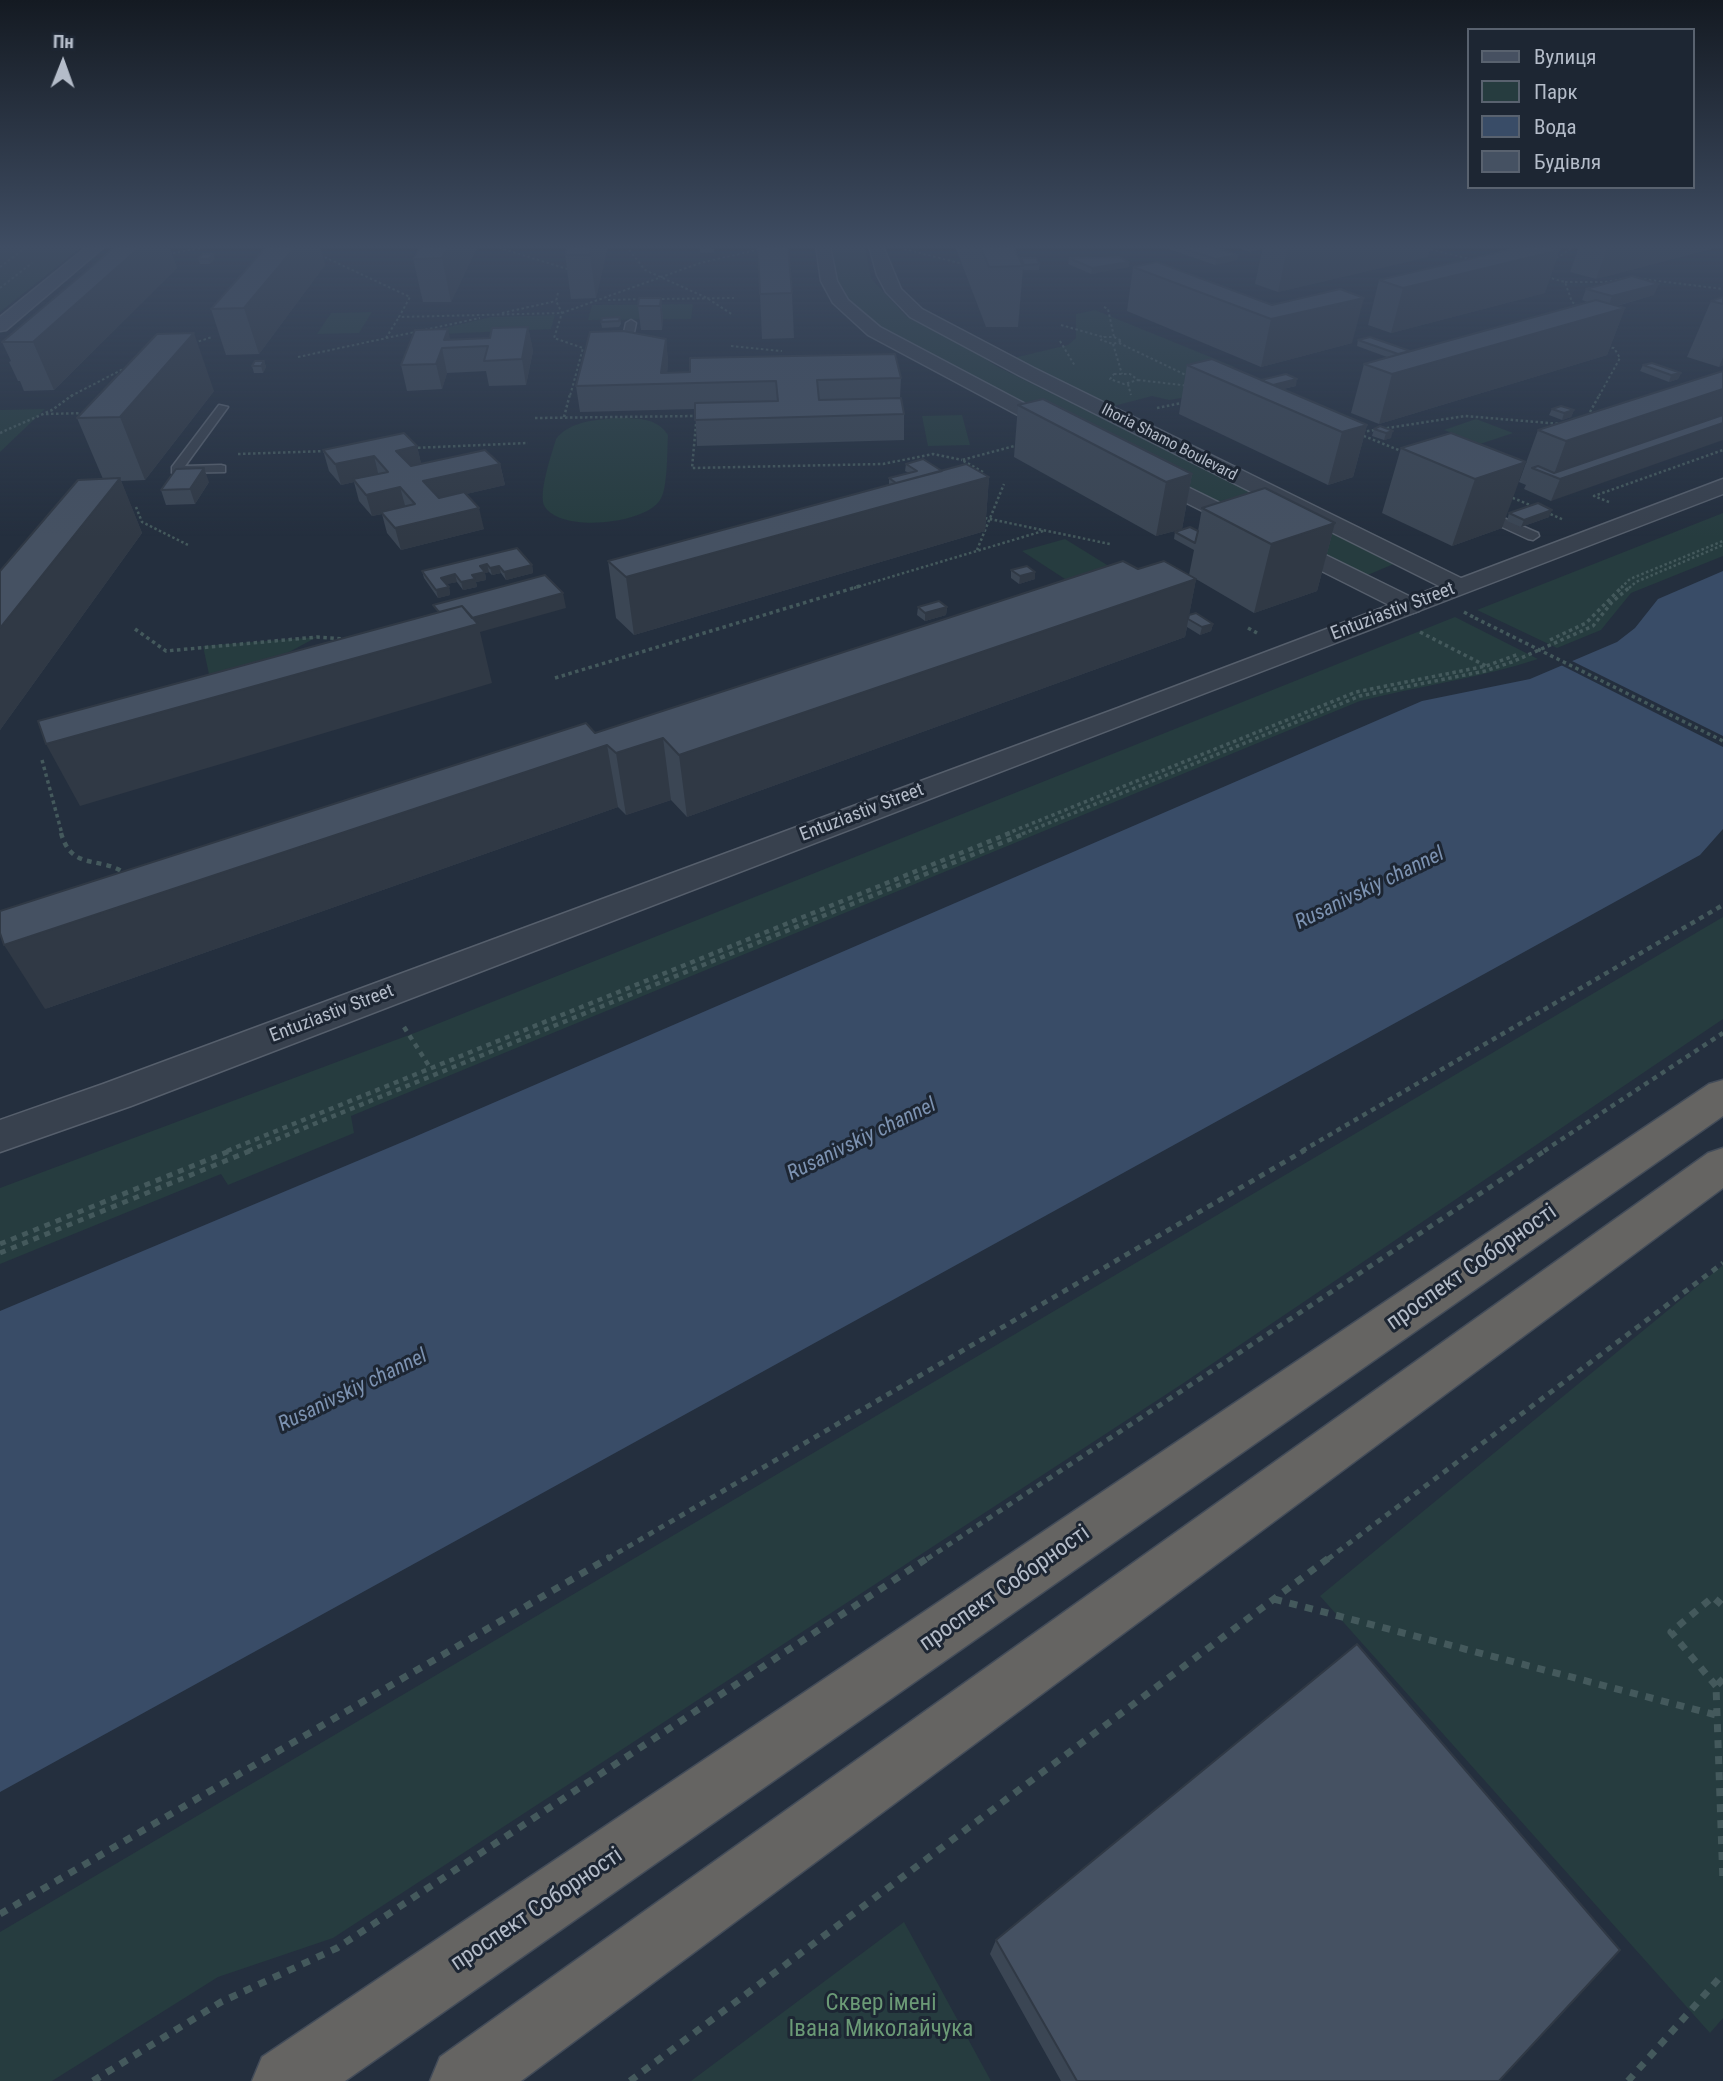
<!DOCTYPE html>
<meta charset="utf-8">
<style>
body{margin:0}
#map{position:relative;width:1723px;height:2081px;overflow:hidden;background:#242f3e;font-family:"Roboto Condensed",sans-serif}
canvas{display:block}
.legend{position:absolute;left:1467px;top:28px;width:228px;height:161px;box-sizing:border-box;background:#1d2633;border:2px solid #59626f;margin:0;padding:9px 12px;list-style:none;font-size:21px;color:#b4bcc9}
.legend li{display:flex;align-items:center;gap:14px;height:35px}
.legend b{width:35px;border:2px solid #59626f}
.north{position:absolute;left:28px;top:28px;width:70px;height:70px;-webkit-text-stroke:5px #1d2633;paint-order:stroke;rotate:1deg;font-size:19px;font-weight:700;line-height:28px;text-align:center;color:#b4bcc9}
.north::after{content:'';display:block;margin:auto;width:24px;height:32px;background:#b4bcc9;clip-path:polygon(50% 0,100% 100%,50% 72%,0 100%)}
</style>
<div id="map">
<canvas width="1723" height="2081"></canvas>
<ul class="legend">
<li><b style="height:9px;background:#465061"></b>Вулиця</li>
<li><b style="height:19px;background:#263c3f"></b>Парк</li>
<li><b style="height:19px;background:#394c67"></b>Вода</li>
<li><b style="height:19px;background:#455162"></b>Будівля</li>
</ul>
<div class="north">Пн</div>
</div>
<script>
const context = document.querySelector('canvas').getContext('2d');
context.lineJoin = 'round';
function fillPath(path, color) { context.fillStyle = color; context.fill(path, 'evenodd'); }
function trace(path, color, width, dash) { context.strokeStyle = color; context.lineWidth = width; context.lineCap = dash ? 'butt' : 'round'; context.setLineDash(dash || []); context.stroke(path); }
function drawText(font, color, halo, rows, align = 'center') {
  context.font = font + ' "Roboto Condensed",sans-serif'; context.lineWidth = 6; context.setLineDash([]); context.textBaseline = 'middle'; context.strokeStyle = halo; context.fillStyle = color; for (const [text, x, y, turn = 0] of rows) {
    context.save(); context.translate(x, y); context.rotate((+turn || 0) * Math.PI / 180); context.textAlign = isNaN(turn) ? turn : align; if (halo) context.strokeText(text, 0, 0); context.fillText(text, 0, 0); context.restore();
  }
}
fillPath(new Path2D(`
 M0,246H83L0,312Z
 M832,246H865L871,278L907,317L965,346L998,367L1396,563L1363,577L919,352C890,335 848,314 837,279C834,268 834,256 832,246Z
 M693,304L691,319L588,320L592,305Z
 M1095,310L1235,367L1207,373L1211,393L1169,400L1152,396L1110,407L1009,359L1068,345L1076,338V314Z
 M372,312L359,333L317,334L331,313Z
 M555,315L551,329L440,334L444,328L491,317Z
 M45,409L0,452V410Z
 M962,415L970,445L928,446L922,416Z
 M616,418C635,418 657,417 668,435C667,450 668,489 660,500C645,524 562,533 545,507C537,496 552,453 556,439C570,421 595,420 616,418Z
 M1476,419L1513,433L1480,444L1444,430Z
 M1723,513V556L1631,593L1601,630L1557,648L1477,610Z
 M1065,539L1112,568L1068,581L1022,551Z
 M1455,617L1538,659C1480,678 1419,686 1360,701L351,1116L354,1133L228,1185L221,1174L0,1264V1188L417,1032Z
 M317,637L213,693L203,646Z
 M1723,917V1019L1182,1384L333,1938L218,1977L52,2081H0V1932Z
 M1723,1265V2018L1710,2033L1320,1596Z
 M904,1922L991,2081H691Z`), '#263c3f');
fillPath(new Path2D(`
 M1723,571V829L1700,855L0,1792V1311L412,1138L1422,701L1530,679L1617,642L1635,628L1658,599Z`), '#394c67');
fillPath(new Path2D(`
 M1568,659L1723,736V747L1557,663Z`), '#242f3e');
const service = new Path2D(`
 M631,320L636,323L632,342L627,345L622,342L626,323Z
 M219,405L228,407L185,466L221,465L225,466V472L172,473V467Z
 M1478,507L1538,533L1539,536L1533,540L1528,539L1474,514V508Z`);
const minor = new Path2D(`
 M816,246H830L837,281L848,300L880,327L1071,428L1074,432L1071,436H1057L868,335L833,303L821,281Z
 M869,246H883L901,289L922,309L1034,368L1467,581L1471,586L1467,591L1458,594L1449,591L1020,376L910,317L886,292L877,275Z
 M1143,465L1419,601L1423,606L1419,611L1410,614L1401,611L1135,477L1132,472L1135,467Z`);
const tertiary = new Path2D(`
 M1723,479V494L131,1106L0,1152V1120L103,1084L1118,708Z`);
const secondary = new Path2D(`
 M88,246H105L6,330L0,331V317Z`);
const trunk = new Path2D(`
 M1723,1080V1116L345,2081H252L262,2057L1709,1084Z
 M1723,1148V1188L521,2081H430L440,2057L1708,1153Z`);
trace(service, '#565f6c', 3);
trace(minor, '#565f6c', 3);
trace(tertiary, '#565f6c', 3);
trace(secondary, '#565f6c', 3);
trace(trunk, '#434c59', 3);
trace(new Path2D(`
 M494,246L567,269
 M626,246L645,270L707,298L733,315
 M1416,246L1474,260
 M1214,247L1219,246
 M904,249L967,265
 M168,254L208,247
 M320,255L410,297L399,317L562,313L700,263L774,246
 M1552,261L1575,246
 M0,267L28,246
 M1547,277L1565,282L1572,302L1581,308
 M1634,278L1723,289
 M1565,282H1605L1621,279
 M0,288L32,263
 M558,293L556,301L562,313L554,338L583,348L570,396
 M657,299L734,298
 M608,300L644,299
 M1104,307L1108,309L1114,337
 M502,313L556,301
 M1061,325L1103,337
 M1104,337H1114L1122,341L1113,344L1101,340Z
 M386,338L399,317
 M1060,341L1075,366
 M194,343L212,337
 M1119,343L1190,377
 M1113,344L1122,374
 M731,346L782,351
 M298,357L480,318
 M1114,374H1130L1138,380L1124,384L1110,379Z
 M1138,380L1190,386
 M1128,384L1131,395
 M71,396L129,366
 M1599,396L1620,358L1614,348L1607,347`), '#44595c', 2, [2.5, 2.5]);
trace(new Path2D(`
 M1157,408L1187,402
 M46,414L86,413
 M1594,415L1590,412L1600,394
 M564,417L570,394
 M535,418L697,416
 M696,424L692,468L883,464L933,454L962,460
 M1362,432L1465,416L1561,424
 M0,433L52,410L74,394
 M1359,434L1406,453
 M413,448L528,443
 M238,454L327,451
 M983,472L962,460L1018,445
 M1508,496L1535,507
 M1609,502L1594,496L1723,450
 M136,507L142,522L188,545
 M1546,512L1564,520
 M980,517L1110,544
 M977,550L1004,484
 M854,588L1043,531
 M1621,588L1630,579L1723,541
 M1629,588L1636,582L1723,545`), '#44595c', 2.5, [2.5, 2.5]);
trace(new Path2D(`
 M1464,612L1475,618
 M1248,628L1257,633
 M135,629L166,651L317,637L344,639
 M1420,632L1486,666
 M1550,640L1586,623L1623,586
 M555,678L860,586
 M42,760L62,834
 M1006,834L1356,692L1486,666L1519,654
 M1022,834L1360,696L1485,671L1512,662L1593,626L1612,602L1631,586`), '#44595c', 3.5, [3.5, 3.5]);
trace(new Path2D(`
 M61,833C72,872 100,855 126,874
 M404,1027L431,1069
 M227,1151L1010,833
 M248,1151L1026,833
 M1302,1151L1723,905
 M1544,1151L1723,1033`), '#44595c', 4.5, [5, 5]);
trace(new Path2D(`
 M0,1244L232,1150
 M0,1253L252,1150
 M607,1559L1305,1150
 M927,1559L1546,1150
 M1328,1559L1723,1263`), '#44595c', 5, [6, 6]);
trace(new Path2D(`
 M1274,1599L1716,1715
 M1723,1679L1716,1686L1723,1883
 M1716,1686L1671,1632L1713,1597L1723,1606
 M0,1914L610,1557
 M93,2081L221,2002L337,1948L929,1557
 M630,2081L1330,1557
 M1628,2081L1723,1974`), '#44595c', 7, [8, 8]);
fillPath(service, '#38414e');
fillPath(minor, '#38414e');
fillPath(tertiary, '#38414e');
fillPath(secondary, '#465061');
fillPath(trunk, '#656462');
trace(new Path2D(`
 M1475,618L1723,741`), '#44595c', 3.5, [3.5, 3.5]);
fillPath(new Path2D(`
 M116,246H189L187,247L170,248L177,268L54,390L24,391L20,381H18L9,362L11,361L2,342Z
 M267,246H320L325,265L259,354L226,355L211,309Z
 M421,246H478L451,302H423L413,259Z
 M568,246H608L596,298L571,299L565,255Z
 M700,246H714V253H700Z
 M955,246H1013L1021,261V258L1040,264L1039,270H1024L1023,269L1018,327H986Z
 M1159,246H1210L1238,255L1237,260L1215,265Z
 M1233,246H1262L1261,249L1250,252Z
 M1263,246H1431L1428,257L1278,292L1255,284Z
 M1579,246H1723L1596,279L1570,272Z
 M1069,258L1129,267L1091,274L1068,264Z
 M198,259H215L210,264H200Z
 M1133,267L1352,343L1261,367L1127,311Z
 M1379,280L1545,293L1391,333L1368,325Z
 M1586,289L1654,295L1617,306L1625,308L1607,355L1379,424L1351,413L1364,364L1387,357L1357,346L1358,340L1410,351L1587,302L1582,300Z
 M792,293L794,338L762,339L760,294Z
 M1723,297V365L1719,367L1687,357L1711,301Z
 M661,298L663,321L662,330H641L638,306Z
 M620,317L621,324L619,327L602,328L601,322Z
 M528,327L533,351L526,385L489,386L486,371L447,373L442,389L407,391L401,365L450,340L490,338Z
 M666,339L668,363L667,373L901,378L900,398L904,414V440L697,446L695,409L580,412L576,386Z
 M264,361L266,367L263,373H254L252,366Z
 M1187,365L1296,386L1283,389L1367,425L1353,477L1328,485L1179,414Z
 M1643,365L1681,373L1678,379L1669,382L1640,371Z
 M1723,371L1551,501L1524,489L1526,485L1519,482L1538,430Z
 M214,391L145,480L121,481L142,533L0,730V571L103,479L77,418Z
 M1018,405L1192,474L1182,529L1156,536L1014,457Z
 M1552,409L1574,410L1571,417L1562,420L1549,415Z
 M1380,426L1391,438L1384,440L1372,436L1374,429Z
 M1451,433L1502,528L1452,546L1382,513L1401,448Z
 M417,446L421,464H500L505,485L466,494L484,529L401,550L387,533L382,514L372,516L359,501L354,482L341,485L329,471L323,450Z
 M906,464L942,471L989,477L985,531L634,635L616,618L608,561L889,485V478L909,473L905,471Z
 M209,482L195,504L166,505L161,490Z
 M1202,508L1335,523L1317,591L1254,613L1196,579L1189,615L1213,624L1211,631L1200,635L1187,627L1185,637L687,817L671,800L626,815L618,807L45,1009L595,733L1138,569L1189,575L1194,550L1174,539L1175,532L1198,531Z
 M1509,513L1549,517L1521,527L1507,521Z
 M517,548L532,565L533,573L506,580L501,573L492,575L489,572L485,573L486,580L476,582L477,587L463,590L457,582L446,584L449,587L450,595L438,598L424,578L422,571Z
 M1011,570L1035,572V579L1019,584L1011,578Z
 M918,607H947L946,615L925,621L917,615Z
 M996,1940L1499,2081H1061L990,1954Z`), '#3b4654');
fillPath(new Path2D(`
 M141,246H169L177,268L54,390L33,342Z
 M296,246H320L325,265L259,354L244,308Z
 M448,246H478L451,302L442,258Z
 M592,246H608L596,298L590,255Z
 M1251,246H1262L1261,249L1250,252Z
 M1301,246H1431L1428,257L1278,292L1287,249Z
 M1608,246H1723L1596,279Z
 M1560,250L1545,293L1391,333L1403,288Z
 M214,254L215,259L210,264L208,259Z
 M1238,255L1237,260L1215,265L1216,259Z
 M1129,262V267L1091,274L1092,268Z
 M1659,284L1654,295L1608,308L1612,296Z
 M661,298L663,321L662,330L660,306Z
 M1364,298L1352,343L1261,367L1271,319Z
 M1625,308L1607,355L1379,424L1392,374Z
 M528,327L533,351L526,385L522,359Z
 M448,329L452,347L444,340Z
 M194,333L214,391L145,480L120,417Z
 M666,339L668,363L666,384L661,373Z
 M442,348L447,373L442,389L436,364Z
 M1723,357V365L1719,367Z
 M264,361L266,367L263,373L261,366Z
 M1681,373L1678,379L1669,382L1671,375Z
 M1297,379L1296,386L1256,395L1253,389Z
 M1723,389V440L1551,501L1560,479L1553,477L1566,441Z
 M1574,410L1571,417L1562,420L1564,413Z
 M1367,425L1353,477L1328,485L1342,432Z
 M1393,431L1391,438L1384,440L1386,433Z
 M417,446L422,467L402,471L396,451Z
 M374,456L379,477L353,479L354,482L341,485L335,464Z
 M1526,462L1502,528L1452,546L1475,479Z
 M500,464L505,485L428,503L423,481Z
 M204,468L209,482L195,504L190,489Z
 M1192,474L1182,529L1156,536L1166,482Z
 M989,477L985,531L634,635L626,577Z
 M120,478L142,533L0,730V628Z
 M400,487L406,509L381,512L382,514L372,516L366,495Z
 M479,508L484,529L401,550L395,528Z
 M1552,510L1549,517L1521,527L1524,520Z
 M1335,523L1317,591L1254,613L1271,544Z
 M487,564L489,572L485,573L486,580L476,582L477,587L463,590L461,582L480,566Z
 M532,565L533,573L506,580L504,572Z
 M499,566L501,573L492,575L490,568Z
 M1035,572V579L1019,584L1020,576Z
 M455,574L457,582L443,585L441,578Z
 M1196,579L1185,637L687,817L679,755Z
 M449,587L450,595L438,598L436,590Z
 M563,593L566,608L480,632L492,683L80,806L46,744L449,624Z
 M947,607L946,615L925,621V613Z
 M1213,624L1211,631L1200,635L1202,627Z
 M663,738L671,800L626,815L616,753Z
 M607,745L618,807L45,1009L4,945Z`), '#303945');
const building = new Path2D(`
 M116,246H141L33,342H2Z
 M267,246H296L244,308L211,309Z
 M421,246H448L442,258L413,259Z
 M568,246H592L590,255H565Z
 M700,246H714V247H700Z
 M758,246H788L792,293L760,294Z
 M980,246H1013L1023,266L989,267Z
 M1174,246H1210L1238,255L1216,259Z
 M1278,246H1301L1287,249Z
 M1525,246H1545L1560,250L1403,288L1379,280Z
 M203,254H214L208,259H198Z
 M1119,257L1129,262L1092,268L1069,258Z
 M1021,258H1036L1040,264L1024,265Z
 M1157,262L1272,305L1340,289L1364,298L1271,319L1133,267Z
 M1632,276L1659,284L1612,296L1586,289Z
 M1723,297V304L1711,301Z
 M639,298H661L660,306H638Z
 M1596,300L1625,308L1392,374L1364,364Z
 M620,317L619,321L601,322L602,318Z
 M528,327L522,359L484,361L488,346L442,348L436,364L401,365L415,330L448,329L444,340L490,338L492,328Z
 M623,331L666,339L661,373L690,372V358L895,354L901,378L817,380L819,400L901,398L904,414L695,420V403L778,401L776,381L576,386L590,332Z
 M194,333L120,417L77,418L157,334Z
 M1370,337L1410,351L1398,354L1358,340Z
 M1212,359L1367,425L1342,432L1187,365Z
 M255,361H264L261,366H252Z
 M1652,363L1681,373L1671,375L1643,365Z
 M1723,371V389L1566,441L1538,430Z
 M1286,374L1297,379L1273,385L1261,380Z
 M1043,399L1192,474L1166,482L1018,405Z
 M1561,406L1574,410L1564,413L1552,409Z
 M1723,415V423L1560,479L1532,468L1538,466L1554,473Z
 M1380,426L1393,431L1386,433L1374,429Z
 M404,433L417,446L396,451L411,466L485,450L500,464L423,481L439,498L464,492L479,508L395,528L381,512L415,504L400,487L366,495L353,479L388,472L374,456L335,464L323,450Z
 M1451,433L1526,462L1475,479L1401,448Z
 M923,459L942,471L896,483L889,478L917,471L906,464Z
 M966,464L989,477L626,577L608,561Z
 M204,468L190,489L161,490L176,469Z
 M120,478L0,628V571L78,480Z
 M1265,488L1335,523L1271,544L1202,508Z
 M1538,503L1552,510L1524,520L1509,513Z
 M1190,527L1198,531L1195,543L1175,532Z
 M517,548L532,565L504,572L499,566L490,568L487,564L480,566L485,572L472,575L475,579L461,582L455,574L441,578L449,587L436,590L422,571Z
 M1123,561L1138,569L1164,561L1196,579L679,755L663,738L616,753L607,745L4,945L0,933V911L586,723L595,733Z
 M1027,566L1035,572L1020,576L1011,570Z
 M545,575L563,593L472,618L462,606L439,612L433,605Z
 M939,601L947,607L925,613L918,607Z
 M462,606L478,624L46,744L38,721Z
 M1196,613L1213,624L1202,627L1188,619L1189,615Z
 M1357,1644L1620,1950L1499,2081H1077L996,1940Z`);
fillPath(building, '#455162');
trace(building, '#303945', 2);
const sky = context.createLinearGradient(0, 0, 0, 537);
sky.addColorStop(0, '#141a22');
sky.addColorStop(0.46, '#3f4d63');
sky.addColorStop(1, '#3f4d6300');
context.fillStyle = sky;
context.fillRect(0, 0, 1723, 537);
drawText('16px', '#b4bcc9', '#1d2633', [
 ["Ihoria Shamo Boulevard",1169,443,27]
]);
drawText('19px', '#b4bcc9', '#1d2633', [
 ["Entuziastiv Street",1393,612,-21],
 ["Entuziastiv Street",862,813,-21],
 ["Entuziastiv Street",332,1014,-21]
]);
drawText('italic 21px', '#7c92b1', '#1d2633', [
 ["Rusanivskiy channel",1370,889,-26],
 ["Rusanivskiy channel",862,1140,-26],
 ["Rusanivskiy channel",353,1391,-26]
]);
drawText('23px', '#b4bcc9', '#1d2633', [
 ["проспект Соборності",1472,1268,-35],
 ["проспект Соборності",1005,1589,-35],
 ["проспект Соборності",537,1910,-34]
]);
drawText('23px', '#6b9a76', '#1d2633', [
 ["Сквер імені",881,2004],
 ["Івана Миколайчука",881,2030]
]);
</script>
